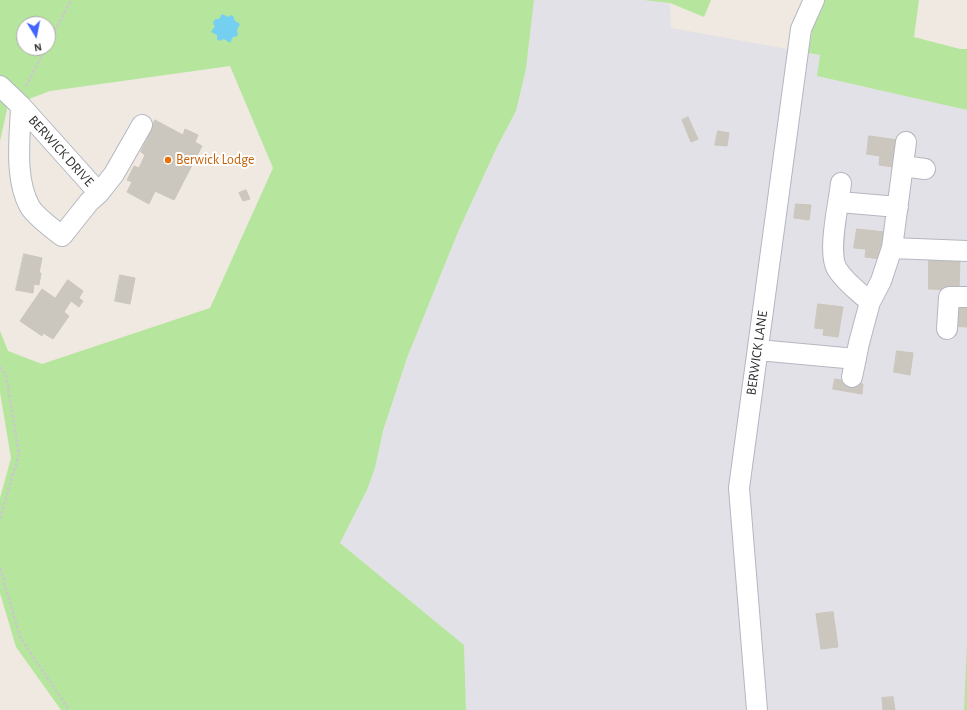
<!DOCTYPE html>
<style>
body{margin:0}
#map{position:relative;width:967px;height:710px;overflow:hidden;background:#efe9e1;font-family:"Alegreya Sans",sans-serif}
canvas{display:block}
.north{position:absolute;left:16px;top:16px;width:40px;height:40px;box-sizing:border-box;background:#fff;border:1px solid #ababab;border-radius:50%;rotate:170deg;font-size:11px;font-weight:700;line-height:16px;text-align:center;color:#2e2e2e}
.north::after{content:'';display:block;margin:auto;width:14px;height:18px;background:#4264fb;clip-path:polygon(50% 0,100% 100%,50% 72%,0 100%)}
</style>
<div id="map">
<canvas width="967" height="710"></canvas>
<div class="north">N</div>
</div>
<script>
const context = document.querySelector('canvas').getContext('2d');
context.lineJoin = 'round';
function fillPath(path, color) { context.fillStyle = color; context.fill(path, 'evenodd'); }
function trace(path, color, width, dash) { context.strokeStyle = color; context.lineWidth = width; context.lineCap = dash ? 'butt' : 'round'; context.setLineDash(dash || []); context.stroke(path); }
function drawText(font, color, halo, rows, align = 'center') {
  context.font = font + ' "Alegreya Sans",sans-serif'; context.lineWidth = 4; context.setLineDash([]); context.textBaseline = 'middle'; context.strokeStyle = halo; context.fillStyle = color; for (const [text, x, y, turn = 0] of rows) {
    context.save(); context.translate(x, y); context.rotate((+turn || 0) * Math.PI / 180); context.textAlign = isNaN(turn) ? turn : align; if (halo) context.strokeText(text, 0, 0); context.fillText(text, 0, 0); context.restore();
  }
}
fillPath(new Path2D(`
 M534,0H643L670,3L671,28L820,55L817,76L967,110V667L965,710H466L464,645L340,543L367,490L375,468L383,431L407,358L458,232L497,147L516,111L526,69Z`), '#e3e1e8');
fillPath(new Path2D(`
 M0,0H534L526,69L516,111L497,147L458,232L407,358L383,431L375,468L367,490L340,543L464,645L466,710H61L16,647L0,593V498L11,458L0,392V331L8,351L42,364L210,308L273,168L230,66L50,91L26,100L0,77ZM24,24H48V48H24Z
 M643,0H711L704,17L670,3Z
 M821,0H919L914,37L960,49H967V110L817,76L820,55L808,53L815,15Z
 M0,97L8,105L0,141Z
 M967,643V710H964Z`), '#b6e59e');
fillPath(new Path2D(`
 M222,14L228,17L231,15L233,16L235,21L240,24L237,30L238,35L235,37H233L230,43L224,39L219,41L217,39V35L211,32L215,26C212,24 213,21 216,19H219Z`), '#75cff0');
const building = new Path2D(`
 M688,117L698,139L691,142L682,120Z
 M155,120L183,135L185,129L198,135L195,142L202,146L174,200L155,191L149,204L127,192L132,182L127,180L134,166L139,168L145,155L141,152Z
 M718,131L729,133L727,146L715,145Z
 M869,136L898,140L894,167L879,165L880,156L867,154Z
 M246,190L250,199L243,201L239,193Z
 M796,204L811,205L809,220L794,218Z
 M857,229L885,232L881,259L865,257L866,249L854,248Z
 M24,254L42,258L39,273H41L39,285L34,284L33,293L16,290Z
 M929,255L960,256L959,290L929,289Z
 M120,275L135,278L130,304L115,301Z
 M68,280L83,291L79,298L83,301L79,307L71,301L64,312L69,316L53,339L43,333L42,336L20,321L42,289L55,298Z
 M818,304L843,307L838,337L823,335L824,329L815,328Z
 M952,306H967V327L952,326Z
 M897,351L913,353L910,375L894,372Z
 M835,379L863,384L862,394L833,389Z
 M833,612L838,647L821,649L816,614Z
 M893,697L895,710H883L882,698Z`);
fillPath(building, '#cbc7bf');
trace(building, '#cbc5ba', 1);
const minor = new Path2D(`
 M0,86L21,106L99,193L89,202L62,236C54,230 35,215 30,207C14,179 20,137 21,106
 M903,166L925,169
 M841,183C839,203 827,252 837,269C845,282 859,292 870,302
 M99,193L114,174L142,125
 M839,202L898,207
 M892,248L967,251
 M947,329L949,297H967
 M758,350L856,359
 M852,377L859,343L870,302L881,281L892,248L906,142
 M757,710L739,488L801,29L814,0`);
trace(minor, '#b4b7c1', 22);
trace(new Path2D(`
 M48,44L71,0
 M26,86L46,48
 M0,367L6,375L19,454L0,519
 M0,568L20,637L69,710`), '#c9c9c9', 2.5, [3, 2]);
trace(minor, '#fff', 20);
for (const [x, y, r, color] of [
 [168,160,4,"#e8710a"]
]) { const dot = new Path2D(); dot.arc(x, y, r, 0, 2 * Math.PI); context.fillStyle = color; context.fill(dot); trace(dot, '#fff', 1.5); }
drawText('14px', '#2e2e2e', '#fff', [
 ["BERWICK DRIVE",61,151,48],
 ["BERWICK LANE",757,353,-82]
]);
drawText('14px', '#c56008', '#fff', [
 ["Berwick Lodge",176,160]
], 'left');
</script>
